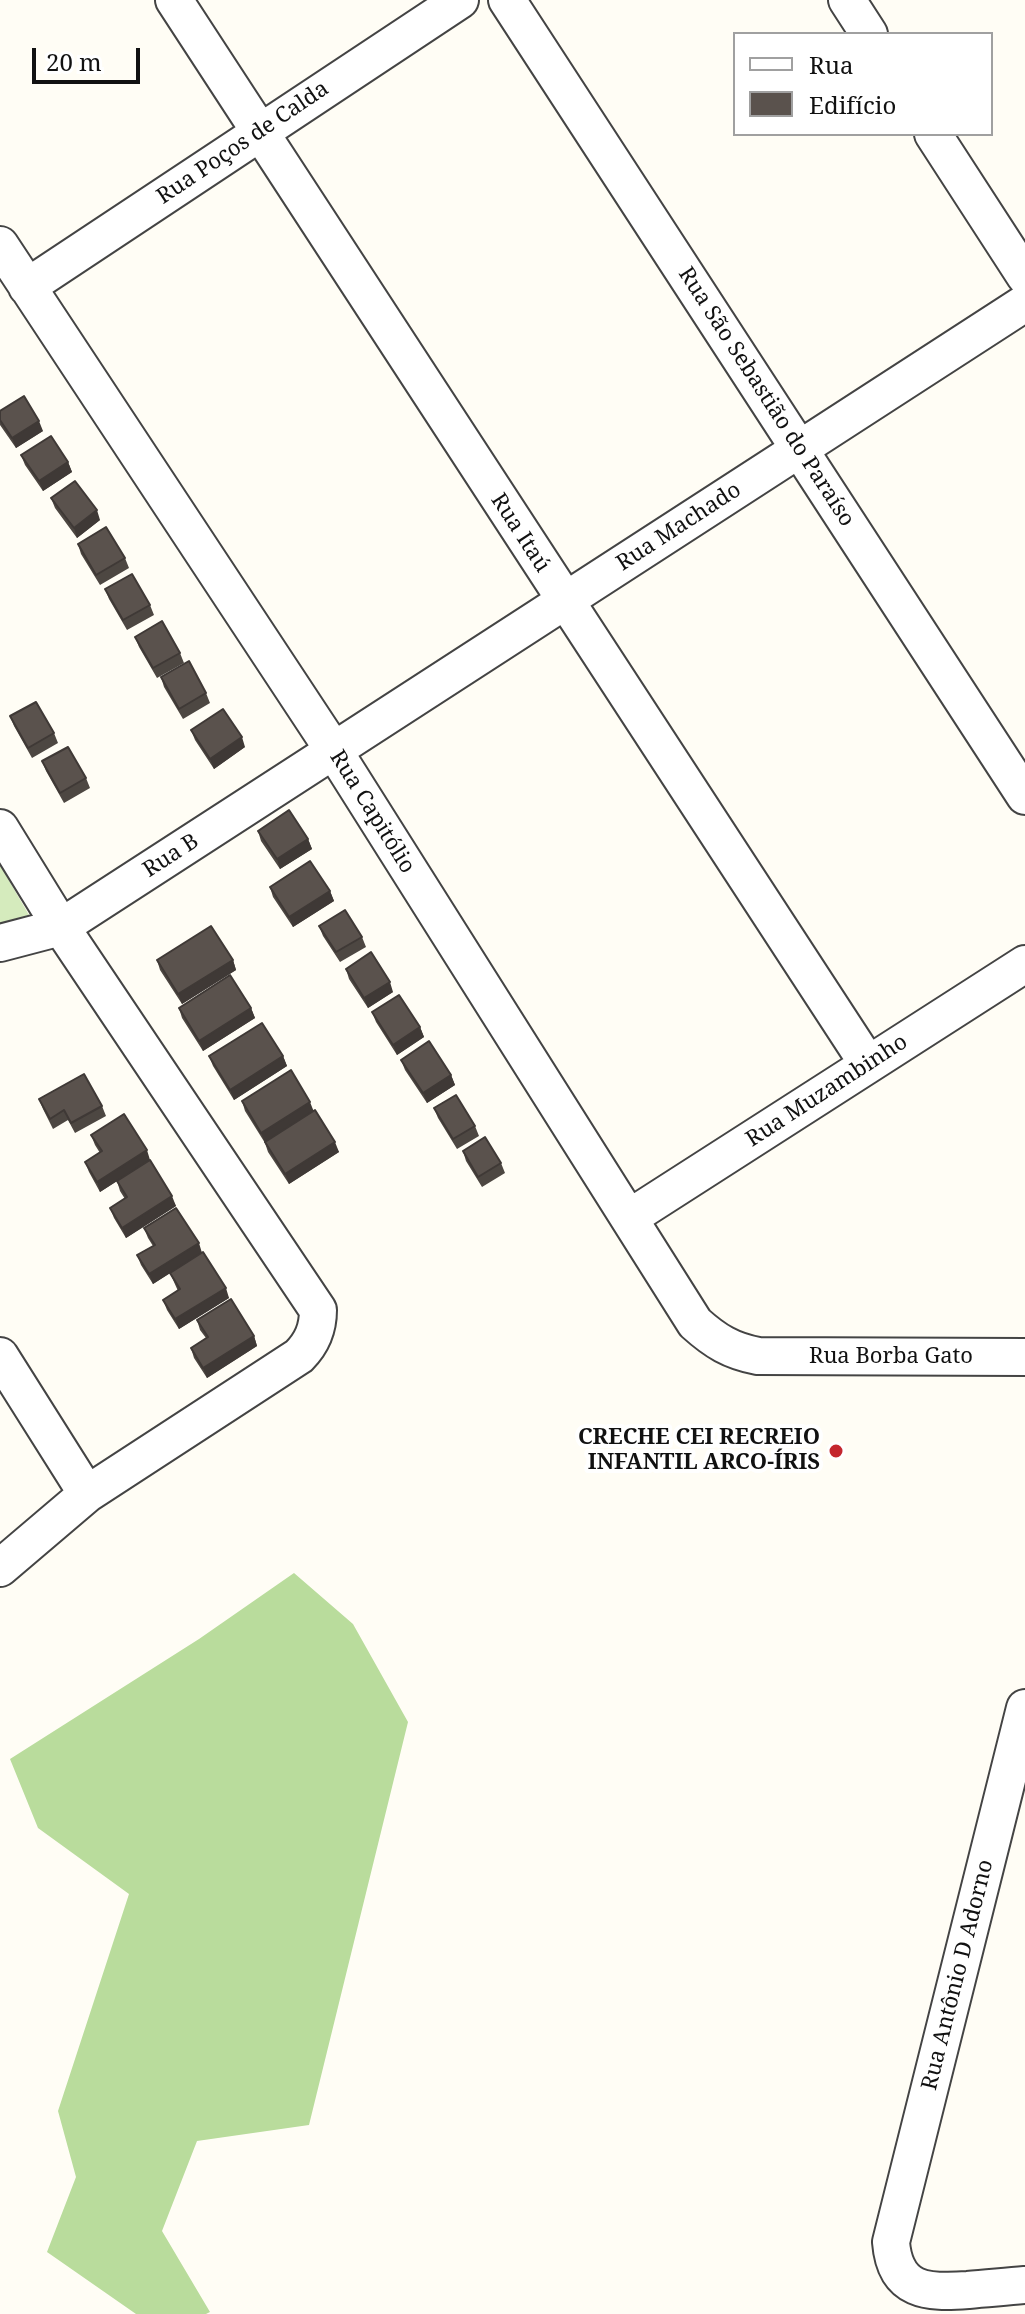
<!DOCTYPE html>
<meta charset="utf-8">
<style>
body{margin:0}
#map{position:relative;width:1025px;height:2314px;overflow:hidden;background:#fffdf5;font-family:"Noto Serif",serif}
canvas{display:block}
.legend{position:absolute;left:733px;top:32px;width:260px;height:104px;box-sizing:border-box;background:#fff;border:2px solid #a0a0a0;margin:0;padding:10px 14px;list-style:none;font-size:24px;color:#111}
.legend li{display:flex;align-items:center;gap:16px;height:40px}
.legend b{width:40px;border:2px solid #a0a0a0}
.scale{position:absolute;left:32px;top:48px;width:108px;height:36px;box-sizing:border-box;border:4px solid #111;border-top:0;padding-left:10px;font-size:24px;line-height:28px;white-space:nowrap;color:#111;-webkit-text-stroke:6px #fff;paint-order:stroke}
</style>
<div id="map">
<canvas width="1025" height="2314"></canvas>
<ul class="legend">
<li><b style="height:10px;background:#fff"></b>Rua</li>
<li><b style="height:22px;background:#5a524d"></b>Edifício</li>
</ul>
<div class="scale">20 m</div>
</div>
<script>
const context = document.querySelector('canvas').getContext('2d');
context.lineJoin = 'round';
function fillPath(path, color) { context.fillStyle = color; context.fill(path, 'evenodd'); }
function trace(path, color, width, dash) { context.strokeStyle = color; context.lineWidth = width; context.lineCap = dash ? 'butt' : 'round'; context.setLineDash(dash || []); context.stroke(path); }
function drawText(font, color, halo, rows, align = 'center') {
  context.font = font + ' "Noto Serif",serif'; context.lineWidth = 8; context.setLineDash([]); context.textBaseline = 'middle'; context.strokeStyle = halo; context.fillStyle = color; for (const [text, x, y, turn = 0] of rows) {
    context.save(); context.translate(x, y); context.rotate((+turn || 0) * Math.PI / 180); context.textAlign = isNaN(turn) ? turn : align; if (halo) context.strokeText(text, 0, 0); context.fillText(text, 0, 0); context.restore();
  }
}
fillPath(new Path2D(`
 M0,865L29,915L0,923Z`), '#d5ebbd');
fillPath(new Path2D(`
 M294,1573L353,1624L408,1722L309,2125L197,2141L162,2231L210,2312L206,2314H136L47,2252L76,2177L58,2111L129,1894L38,1828L10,1759L199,1639Z`), '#b9dc9c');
const minor = new Path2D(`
 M174,0L868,1064
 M507,0L1025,796
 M847,0L869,34
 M933,134L1025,276
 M0,245L334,751L695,1323C715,1341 731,1351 758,1356L1025,1357
 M27,287L460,0
 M0,828L61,927L318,1310C318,1329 312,1343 299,1356L87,1494L0,1568
 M0,943L61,927L1025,303
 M629,1218L1025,964
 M0,1356L87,1494
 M1025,1708L891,2242C895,2292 927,2293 968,2290C987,2288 1006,2287 1025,2285`);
trace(minor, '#444', 40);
trace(minor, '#fff', 36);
fillPath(new Path2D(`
 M0,411L43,431L16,448L0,425Z
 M21,455L68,462L72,472L43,491L25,465Z
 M51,498L100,520L77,538L55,508Z
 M78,544L125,558L129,568L100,585L81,554Z
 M105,589L150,605L154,615L127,630L109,599Z
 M135,637L180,653L184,663L157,678L139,647Z
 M161,677L206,693L210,703L183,719L164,687Z
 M10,716L54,733L58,743L32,758L14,726Z
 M191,730L245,747L214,769L195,740Z
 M42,761L86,778L90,788L64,803L46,771Z
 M258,831L308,839L312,849L280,869L261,841Z
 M270,887L330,891L334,901L293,927L273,897Z
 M319,926L362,937L366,947L340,962L323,936Z
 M157,960H233L236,970L182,1004L160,970Z
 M346,969L393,992L368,1008L349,979Z
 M179,1008H251L255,1018L203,1051L182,1018Z
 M372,1012L420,1027L424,1037L397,1055L376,1022Z
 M209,1056H283L287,1066L234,1100L213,1066Z
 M401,1060L451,1075L455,1085L427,1103L405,1070Z
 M39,1099L102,1106L106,1116L75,1133L68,1120L53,1129L43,1109Z
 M242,1101L314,1111L339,1152L289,1184L268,1152L265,1143L245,1111Z
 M434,1108L475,1126L479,1136L457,1149L438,1118Z
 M91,1135L150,1160L176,1206L126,1238L114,1218L110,1208L125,1199L120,1191L117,1181L100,1192L89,1172L85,1162L100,1153L95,1145Z
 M463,1151L501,1163L505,1173L482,1187L466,1161Z
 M144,1228L202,1252L229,1298L179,1329L167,1310L163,1300L178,1291L170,1273L153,1284L141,1265L137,1255L153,1246L148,1238Z
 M197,1320L254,1336L257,1346L207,1378L194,1358L191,1348L206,1338L200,1330Z`), '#4d4742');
fillPath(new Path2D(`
 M39,421L43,431L16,448L12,438Z
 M68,462L72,472L43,491L39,481Z
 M97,510L100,520L77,538L74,528Z
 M242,737L245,747L214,769L210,759Z
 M308,839L312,849L280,869L277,859Z
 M330,891L334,901L293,927L289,917Z
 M233,960L236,970L182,1004L178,994Z
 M390,982L393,992L368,1008L364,998Z
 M251,1008L255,1018L203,1051L199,1041Z
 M420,1027L424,1037L397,1055L393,1045Z
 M283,1056L287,1066L234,1100L230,1090Z
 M451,1075L455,1085L427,1103L423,1093Z
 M310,1102L314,1112L265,1143L261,1133Z
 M335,1142L339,1152L289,1184L285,1174Z
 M147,1150L150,1160L100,1192L97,1182Z
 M172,1196L176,1206L126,1238L122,1228Z
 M199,1243L202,1253L153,1284L149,1274Z
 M226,1288L229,1298L179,1329L175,1319Z
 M254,1336L257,1346L207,1378L203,1368Z`), '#3f3936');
const building = new Path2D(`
 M24,396L39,421L12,438L0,420V411Z
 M51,436L68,462L39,481L21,455Z
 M75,481L97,510L74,528L51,498Z
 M106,527L125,558L96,575L78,544Z
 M132,574L150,605L123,620L105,589Z
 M162,621L180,653L153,668L135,637Z
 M189,661L206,693L179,709L161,677Z
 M36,702L54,733L28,748L10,716Z
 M223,709L242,737L210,759L191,730Z
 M68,747L86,778L60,793L42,761Z
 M289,810L308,839L277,859L258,831Z
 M310,861L330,891L289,917L270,887Z
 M345,910L362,937L336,952L319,926Z
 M211,926L233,960L178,994L157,960Z
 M371,952L390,982L364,998L346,969Z
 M230,975L251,1008L199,1041L179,1008Z
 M399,995L420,1027L393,1045L372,1012Z
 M262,1023L283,1056L230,1090L209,1056Z
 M429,1041L451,1075L423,1093L401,1060Z
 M291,1070L310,1102L261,1133L242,1101Z
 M84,1074L102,1106L71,1123L64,1110L50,1119L39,1099Z
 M456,1095L475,1126L453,1139L434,1108Z
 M315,1110L335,1142L285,1174L265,1142Z
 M124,1114L147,1150L97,1182L85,1162L102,1151L91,1135Z
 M485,1137L501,1163L478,1177L463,1151Z
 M150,1160L172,1196L122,1228L110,1208L127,1197L117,1181Z
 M176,1208L199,1243L149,1274L137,1255L155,1245L144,1228Z
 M203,1252L226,1288L175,1319L163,1300L180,1289L170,1273Z
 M231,1299L254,1336L203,1368L191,1348L208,1337L197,1320Z`);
fillPath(building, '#5a524d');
trace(building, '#3f3936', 2);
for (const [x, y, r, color] of [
 [836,1451,8,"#c4262e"]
]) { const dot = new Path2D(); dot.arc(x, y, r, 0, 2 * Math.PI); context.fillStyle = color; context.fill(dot); trace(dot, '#fff', 3); }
drawText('22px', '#111', '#fff', [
 ["Rua Poços de Calda",243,143,-34],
 ["Rua São Sebastião do Paraíso",766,397,57],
 ["Rua Machado",679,527,-33],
 ["Rua Itaú",520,533,57],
 ["Rua Capitólio",372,812,58],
 ["Rua B",171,856,-33],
 ["Rua Muzambinho",827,1091,-33],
 ["Rua Borba Gato",891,1357],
 ["Rua Antônio D Adorno",958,1975,-76]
]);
drawText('bold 22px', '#111', '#fff', [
 ["CRECHE CEI RECREIO",820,1438],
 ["INFANTIL ARCO-ÍRIS",820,1463]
], 'right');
</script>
